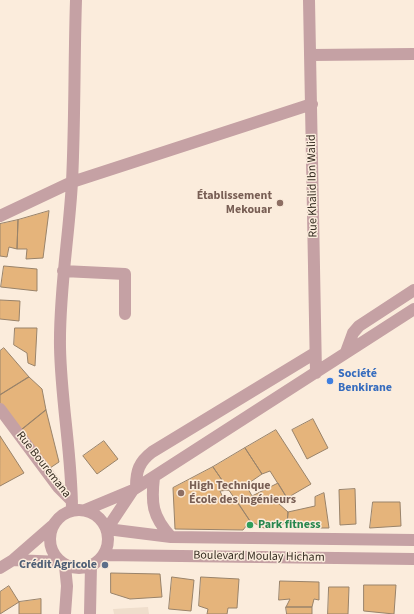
<!DOCTYPE html>
<meta charset="utf-8">
<style>
body{margin:0}
canvas{display:block;background:#fbecdc}
</style>
<canvas width="414" height="614"></canvas>
<script>
const context = document.querySelector('canvas').getContext('2d');
context.lineJoin = 'round';
function fillPath(path, color) { context.fillStyle = color; context.fill(path, 'evenodd'); }
function trace(path, color, width, dash) { context.strokeStyle = color; context.lineWidth = width; context.lineCap = dash ? 'butt' : 'round'; context.setLineDash(dash || []); context.stroke(path); }
function drawText(font, color, halo, rows, align = 'center') {
  context.font = font + ' "Source Sans 3",sans-serif'; context.lineWidth = 3; context.setLineDash([]); context.textBaseline = 'middle'; context.strokeStyle = halo; context.fillStyle = color; for (const [text, x, y, turn = 0] of rows) {
    context.save(); context.translate(x, y); context.rotate((+turn || 0) * Math.PI / 180); context.textAlign = isNaN(turn) ? turn : align; if (halo) context.strokeText(text, 0, 0); context.fillText(text, 0, 0); context.restore();
  }
}
fillPath(new Path2D(`
 M148,607L149,614H114L113,609Z`), '#efdecc');
const building = new Path2D(`
 M49,211L43,258L26,259L27,249H17L18,220Z
 M18,220L17,249L9,247L7,257L0,256V224Z
 M4,266L37,269V291L1,287Z
 M0,300L20,301L19,321L0,319Z
 M15,328H37L35,366L28,363L27,353L14,345Z
 M4,348L29,377L0,395V351Z
 M29,377L42,389L46,410L20,431L0,405V395Z
 M46,410L59,462L50,468L20,431Z
 M313,419L328,448L307,459L292,430Z
 M276,430L311,484L287,498L270,471L262,474L245,448Z
 M0,436L24,473L0,486Z
 M104,441L118,459L97,474L83,456Z
 M245,448L262,474L246,485L252,496L278,483L287,498L278,503L288,512L287,523L264,528L250,521L213,467Z
 M213,467L229,490L220,491L225,502L235,498L250,521L243,530L175,529L173,488Z
 M355,489L356,524L340,525L339,490Z
 M324,493L329,528H287L288,512L315,506V497Z
 M373,502H400L401,526L370,528Z
 M111,573L160,574L162,597L130,599L111,593Z
 M172,577L194,580L191,611L169,609Z
 M201,577L239,579L237,608H228L227,614H207L208,609L199,606Z
 M280,581L319,582V600L314,599L312,607H286L290,599L279,600Z
 M364,585H396L394,614L364,611Z
 M9,586L19,602L0,614V592Z
 M329,587H349L348,614H328Z
 M41,599V614H19V602Z
 M286,607H312V614H287Z`);
fillPath(building, '#e5b47b');
trace(building, '#99836a', 1);
trace(new Path2D(`
 M309,0L316,373
 M311,55L414,54
 M0,216L72,182L312,104
 M63,271L125,274V314
 M346,352L353,333L359,326L414,290
 M0,409L58,487L72,501
 M154,477C151,503 152,516 171,537
 M136,487C136,471 139,462 152,452L315,353
 M50 539a29 29 0 1 1 58 0a29 29 0 1 1-58 0Z
 M72,510C72,455 61,402 60,347C59,292 69,237 72,182C75,121 74,60 76,0
 M85,510L133,490L414,309
 M107,529L171,537L414,540
 M107,529L133,490
 M103,555L414,559
 M13,560L61,562
 M65,566L67,586L65,614
 M0,568L13,560L52,526
 M90,614L91,565`), '#c5a1a4', 12);
for (const [x, y, r, color] of [
 [280,203,4,"#8d6e63"],
 [330,381,4,"#3f7fe0"],
 [181,493,4,"#8d6e63"],
 [250,525,4,"#2e9e5b"],
 [105,565,4,"#5c6f8a"]
]) { const dot = new Path2D(); dot.arc(x, y, r, 0, 2 * Math.PI); context.fillStyle = color; context.fill(dot); trace(dot, '#fbecdc', 1.5); }
drawText('12px', '#352c21', '#fbecdc', [
 ["Rue Khalid Ibn Walid",313,186,-91],
 ["Rue Bouremana",43,465,52],
 ["Boulevard Moulay Hicham",259,557,1]
]);
drawText('bold 12px', '#785e54', '#fbecdc', [
 ["Établissement",272,196],
 ["Mekouar",272,210],
 ["High Technique",189,486,"left"],
 ["École des ingénieurs",189,500,"left"]
], 'right');
drawText('bold 12px', '#366cbe', '#fbecdc', [
 ["Société",338,374],
 ["Benkirane",338,388]
], 'left');
drawText('bold 12px', '#27864d', '#fbecdc', [
 ["Park fitness",258,525]
], 'left');
drawText('bold 12px', '#4e5e75', '#fbecdc', [
 ["Crédit Agricole",97,565]
], 'right');
</script>
